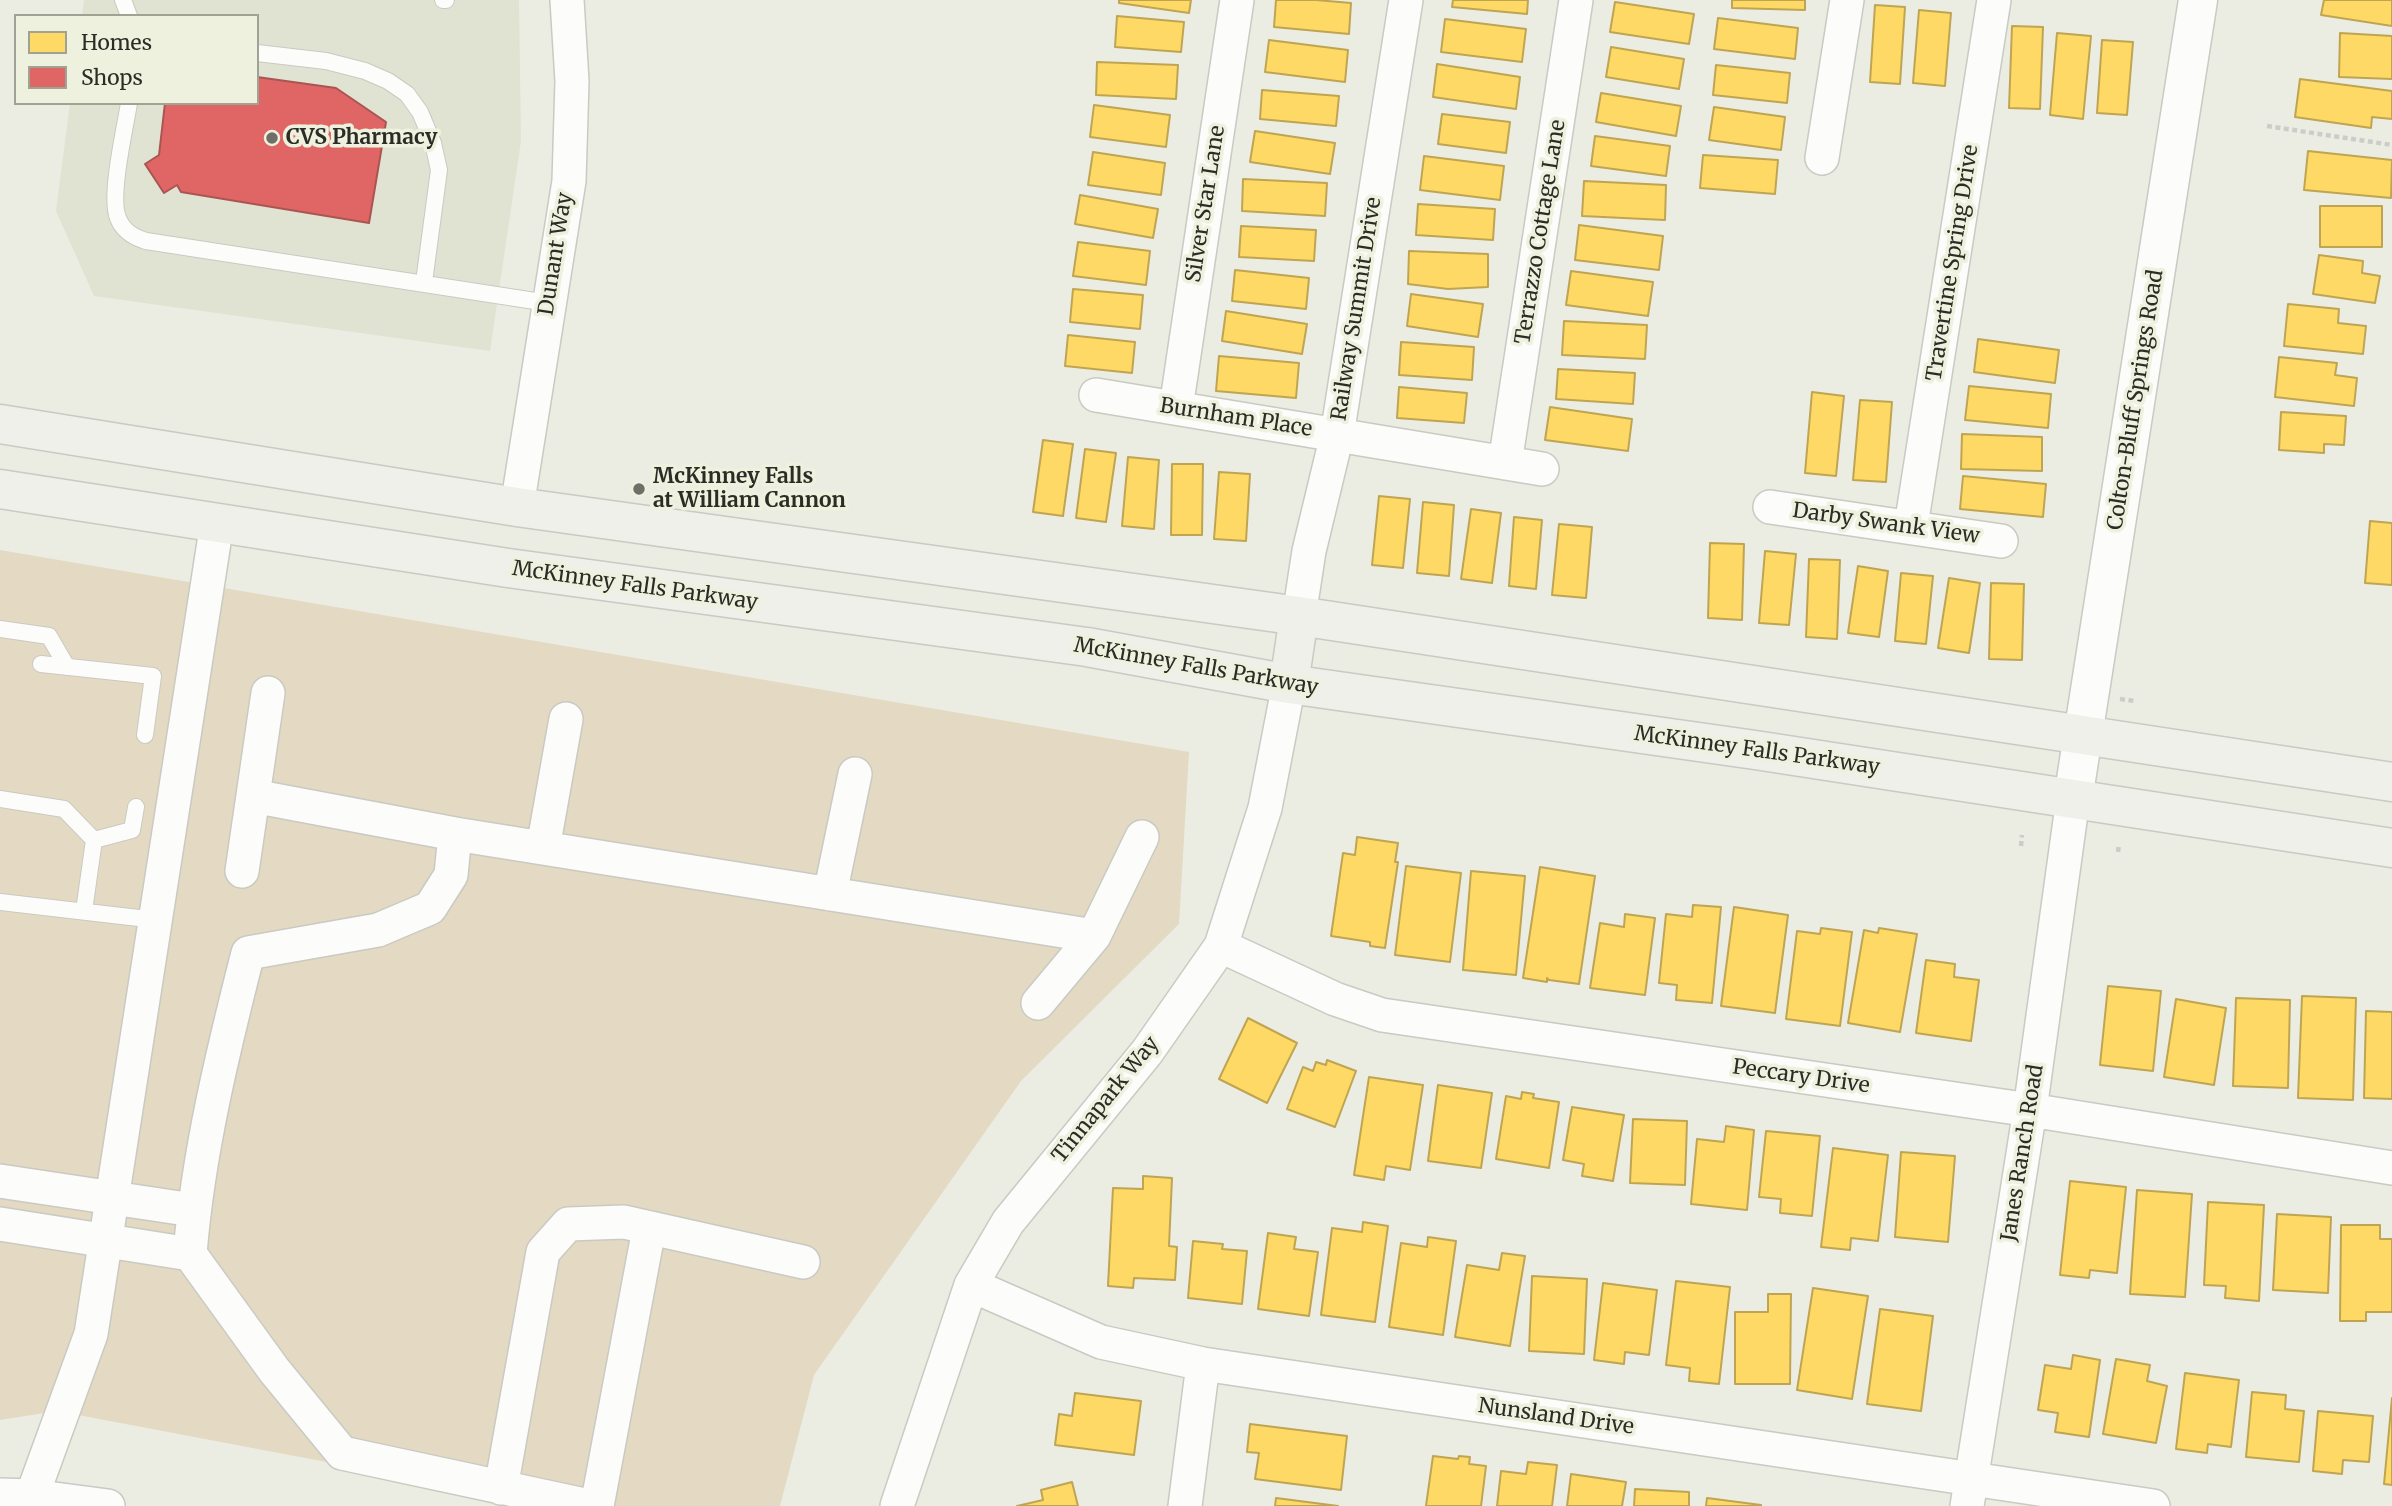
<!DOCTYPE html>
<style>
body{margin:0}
#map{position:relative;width:2392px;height:1506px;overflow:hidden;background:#ebede2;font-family:Merriweather,serif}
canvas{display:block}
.legend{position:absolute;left:14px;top:14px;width:245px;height:91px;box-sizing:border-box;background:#eef1de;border:2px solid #a0a294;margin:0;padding:9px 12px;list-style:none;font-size:21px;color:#2b2c25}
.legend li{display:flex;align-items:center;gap:14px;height:35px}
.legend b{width:35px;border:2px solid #a0a294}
</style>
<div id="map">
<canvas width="2392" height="1506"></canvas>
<ul class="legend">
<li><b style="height:19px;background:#ffd966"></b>Homes</li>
<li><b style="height:19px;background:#e06666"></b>Shops</li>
</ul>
</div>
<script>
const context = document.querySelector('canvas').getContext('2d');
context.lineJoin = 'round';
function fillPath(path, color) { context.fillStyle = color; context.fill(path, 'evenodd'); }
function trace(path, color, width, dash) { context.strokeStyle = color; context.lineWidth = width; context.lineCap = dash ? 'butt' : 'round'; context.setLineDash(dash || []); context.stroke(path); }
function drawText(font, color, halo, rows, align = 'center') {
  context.font = font + ' Merriweather,serif'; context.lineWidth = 7; context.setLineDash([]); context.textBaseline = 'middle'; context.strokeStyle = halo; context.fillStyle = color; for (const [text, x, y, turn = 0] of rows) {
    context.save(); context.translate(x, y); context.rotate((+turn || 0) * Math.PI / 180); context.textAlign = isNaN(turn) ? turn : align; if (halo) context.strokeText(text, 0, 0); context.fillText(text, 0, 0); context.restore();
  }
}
fillPath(new Path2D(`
 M84,0H519L521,141L490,351L94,296L56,211L70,103H257V16H82Z`), '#e0e3d1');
fillPath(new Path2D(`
 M0,550L1189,752L1179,924L1021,1081L814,1375L780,1506H559L57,1411L0,1420Z`), '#e4d9c3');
const homes = new Path2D(`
 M1119,0H1191L1189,13L1119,3Z
 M1276,0H1316L1351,3L1349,34L1274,27Z
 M1453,0H1528L1527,14L1452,7Z
 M1732,0H1805V10L1732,8Z
 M2324,0H2392V26L2321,15Z
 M1615,2L1694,14L1689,44L1610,32Z
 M1875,5L1905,7L1900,84L1870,82Z
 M1919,10L1951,13L1945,86L1913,83Z
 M1117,16L1184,22L1181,52L1115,47Z
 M1718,18L1798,28L1795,59L1714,49Z
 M1445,19L1526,29L1522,62L1441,52Z
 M2012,26L2043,27L2040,109L2009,108Z
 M2057,33L2091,36L2083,119L2050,115Z
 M2340,33L2392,36V79L2339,77Z
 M1269,40L1348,50L1345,82L1265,72Z
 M2102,40L2133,42L2127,115L2097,113Z
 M1611,47L1684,59L1679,89L1606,77Z
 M1097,62L1178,65L1176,99L1096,95Z
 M1437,64L1520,77L1516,109L1433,97Z
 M1716,65L1790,73L1787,103L1713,95Z
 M2300,79L2392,91V119L2372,117L2371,128L2295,117Z
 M1262,90L1339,96L1336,126L1260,119Z
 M1601,93L1681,106L1676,136L1596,122Z
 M1094,105L1170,115L1166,147L1090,137Z
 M1714,107L1785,117L1781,150L1709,140Z
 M1442,114L1510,122L1506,153L1438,144Z
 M1255,131L1335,143L1330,174L1250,162Z
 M1595,136L1670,146L1666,176L1591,166Z
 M2308,151L2392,160L2391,198L2304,190Z
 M1093,152L1165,163L1161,195L1088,185Z
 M1703,155L1778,160L1775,194L1700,188Z
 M1424,156L1504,166L1500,200L1420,190Z
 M1243,179L1327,183L1325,216L1242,211Z
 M1584,181L1666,185L1665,220L1582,216Z
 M1080,195L1158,209L1153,238L1075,224Z
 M1418,204L1495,209L1493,240L1416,235Z
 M2320,206H2382V247H2320Z
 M1579,225L1663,236L1659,270L1575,260Z
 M1241,226L1316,230L1314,261L1239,257Z
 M1078,242L1150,251L1146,285L1073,276Z
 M1409,251L1488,254V287L1448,289L1408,284Z
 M2319,255L2363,261L2362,273L2380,276L2375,303L2313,294Z
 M1235,270L1309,278L1306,309L1232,301Z
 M1571,271L1653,282L1648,316L1566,305Z
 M1073,289L1143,295L1140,329L1070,322Z
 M1411,294L1483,304L1478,337L1407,326Z
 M2288,304L2339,309L2338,323L2366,326L2363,354L2284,346Z
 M1226,311L1307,324L1302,354L1222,341Z
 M1564,321L1647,325L1645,359L1562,355Z
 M1068,335L1135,342L1132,373L1065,366Z
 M1978,339L2059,350L2055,383L1974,372Z
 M1401,342L1474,347L1472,380L1399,375Z
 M1219,356L1299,363L1296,398L1216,391Z
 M2279,357L2337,363L2335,375L2357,378L2354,406L2275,397Z
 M1558,369L1635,373L1633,404L1556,399Z
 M1969,386L2051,394L2048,428L1965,420Z
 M1399,387L1467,393L1464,423L1397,418Z
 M1812,392L1844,396L1836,476L1805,473Z
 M1860,400L1892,402L1886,482L1853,480Z
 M1550,407L1632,419L1628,451L1545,440Z
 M2281,412L2346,416L2344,445L2324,444V453L2279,450Z
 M1962,434L2042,437V471L1961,469Z
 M1043,440L1073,444L1063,516L1033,512Z
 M1085,449L1116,453L1106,522L1076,518Z
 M1128,457L1159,460L1154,529L1122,526Z
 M1172,464H1203L1202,535H1171Z
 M1219,472L1250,474L1246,541L1214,539Z
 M1963,476L2046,484L2043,517L1960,509Z
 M1379,496L1410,499L1403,568L1372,565Z
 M1423,502L1454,505L1449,576L1417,573Z
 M1471,509L1501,513L1492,583L1461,579Z
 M1514,517L1542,520L1536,589L1509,586Z
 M2370,521L2392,523V585L2365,583Z
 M1559,524L1592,527L1586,598L1552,595Z
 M1710,543L1744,544L1742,620L1708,618Z
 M1765,551L1796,554L1789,625L1759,623Z
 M1809,559L1840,560L1837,639L1806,637Z
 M1858,566L1888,571L1879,637L1848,633Z
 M1901,573L1933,576L1926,644L1895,641Z
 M1949,578L1980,583L1969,653L1938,648Z
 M1991,583L2024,584L2022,660L1989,659Z
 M1357,837L1398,843L1395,862H1398L1385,948L1370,946V942L1331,936L1343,853L1355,855Z
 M1406,866L1461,873L1450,962L1395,955Z
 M1540,867L1595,876L1579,984L1549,980L1547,978V982L1523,978Z
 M1471,871L1525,876L1516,975L1463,970Z
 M1693,905L1721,907L1712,1003L1676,1000L1677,985L1659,983L1666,914L1692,917Z
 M1734,907L1788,915L1775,1013L1721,1006Z
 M1625,914L1655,918L1645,995L1590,988L1600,923L1624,927Z
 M1821,928L1852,932L1840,1026L1786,1019L1797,931L1820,934Z
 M1879,928L1917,934L1900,1032L1848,1023L1864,930L1878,933Z
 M1926,960L1955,964L1954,977L1979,980L1971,1041L1916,1033Z
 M2108,986L2161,991L2153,1071L2100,1065Z
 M2302,996L2356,998L2353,1100L2298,1098Z
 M2236,998L2290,1000L2288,1088L2233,1086Z
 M2176,999L2226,1008L2214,1085L2164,1077Z
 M2366,1011L2392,1012V1099L2364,1098Z
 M1248,1018L1297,1043L1267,1103L1219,1079Z
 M1327,1060L1356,1071L1335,1127L1287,1109L1303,1067L1313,1071L1316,1062L1326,1065Z
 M1369,1077L1423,1085L1410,1170L1386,1166L1384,1180L1354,1175Z
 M1438,1085L1492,1093L1481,1168L1428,1161Z
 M1522,1092L1534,1094L1533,1098L1559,1102L1549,1168L1496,1159L1506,1096L1521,1099Z
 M1572,1107L1624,1115L1613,1181L1582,1176L1584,1164L1563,1160Z
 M1633,1119L1687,1121L1685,1185L1630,1183Z
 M1726,1126L1754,1130L1747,1210L1691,1204L1697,1139L1724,1142Z
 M1766,1131L1820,1136L1812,1216L1780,1213L1781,1199L1759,1197Z
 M1833,1148L1888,1155L1878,1241L1851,1238L1850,1250L1821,1247Z
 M1901,1152L1955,1156L1948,1242L1895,1237Z
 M1143,1176L1172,1178L1169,1246L1177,1247L1175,1280L1134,1278L1133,1288L1108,1286L1113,1188L1143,1189Z
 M2070,1181L2126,1187L2117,1273L2090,1270L2089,1278L2060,1275Z
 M2137,1190L2192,1194L2185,1297L2130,1294Z
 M2208,1202L2264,1205L2259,1301L2225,1298L2226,1286L2204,1285Z
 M2277,1214L2331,1217L2328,1293L2273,1290Z
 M1363,1222L1388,1226L1375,1322L1321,1315L1332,1228L1362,1232Z
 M2341,1225H2380V1239H2392V1312H2366V1321H2340Z
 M1268,1233L1296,1237L1294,1249L1318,1252L1309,1316L1258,1309Z
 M1428,1237L1456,1241L1443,1335L1389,1327L1401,1243L1427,1247Z
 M1193,1241L1223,1244L1222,1249L1247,1251L1242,1304L1188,1298Z
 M1502,1253L1525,1256L1510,1346L1455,1337L1467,1265L1499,1270Z
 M1532,1276L1587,1279L1584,1354L1529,1351Z
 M1676,1281L1730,1287L1719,1384L1689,1381L1690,1368L1666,1365Z
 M1603,1283L1657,1290L1649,1355L1625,1352L1624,1364L1594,1360Z
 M1813,1288L1868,1296L1852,1399L1797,1390Z
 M1768,1294H1791L1790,1384H1735V1312H1768Z
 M1880,1309L1933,1316L1921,1411L1867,1404Z
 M2073,1355L2100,1360L2089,1437L2055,1432L2058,1413L2038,1410L2045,1365L2071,1369Z
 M2116,1359L2150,1365L2147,1381L2167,1386L2156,1443L2103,1434Z
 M2185,1373L2239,1380L2231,1447L2208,1444L2207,1453L2176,1449Z
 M2252,1392L2286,1395L2285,1409L2304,1411L2299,1462L2246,1457Z
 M1075,1393L1141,1401L1134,1455L1055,1445L1059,1414L1072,1416Z
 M2392,1398V1485L2384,1484Z
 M2318,1411L2373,1416L2369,1462L2343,1460L2342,1474L2313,1471Z
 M1250,1424L1347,1436L1341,1490L1255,1479L1259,1453L1247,1452Z
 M1433,1456L1458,1459L1459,1456L1470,1457L1469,1464L1486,1466L1481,1506H1426Z
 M1528,1462L1557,1465L1552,1506H1497L1501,1471L1526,1474Z
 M1571,1474L1626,1482L1622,1506H1567Z
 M1072,1482L1078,1506H1017L1043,1500L1041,1490Z
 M1635,1489L1689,1492V1506H1634Z
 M1276,1498L1338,1506H1275Z
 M1707,1498L1761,1505V1506H1706Z`);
fillPath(homes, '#ffd966');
trace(homes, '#bfa552', 2);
const shops = new Path2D(`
 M257,77L336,88L386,122L369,223L181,192L177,185L164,193L145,164L159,155L165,103H257Z`);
fillPath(shops, '#e06666');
trace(shops, '#aa5552', 2);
const service = new Path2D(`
 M123,0L129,16
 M443,0H446
 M257,53L326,61L365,71L388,81L407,94L420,112L433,143L439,170L424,282
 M129,103C125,129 109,196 118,218C123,231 133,237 146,241L548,303
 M0,629L49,636L67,667
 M41,664L153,676L145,735
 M0,799L64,809L94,840
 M94,840L132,830L136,807
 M0,902L156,920
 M84,911L94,840`);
const minor = new Path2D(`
 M1822,158L1847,0
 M1096,395L1542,469
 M1176,408L1237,0
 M1505,463L1576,0
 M517,507L569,181L572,81L567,0
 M1770,507L2001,541
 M1911,526L1994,0
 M1299,616L1309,551L1337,435L1406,0
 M253,796L455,834
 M543,848L566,719
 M242,871L268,693
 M830,894L855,774
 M1221,946L1335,999L1382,1015L2030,1110L2392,1168
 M1038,1003L1094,936
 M0,1181L193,1210
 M0,1224L190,1254
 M971,1285L1101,1342L1203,1364L2153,1506
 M501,1488L543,1252L568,1224L624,1222L803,1262
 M0,1495L32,1496L108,1506
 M32,1496L91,1334L217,523
 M589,1506L342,1453L274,1370L190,1254C198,1153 223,1051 248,953L378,930L430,908L451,875L455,834L1094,936L1142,837
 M597,1506L649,1229
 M897,1506L971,1285L1008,1222L1147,1052L1221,946L1265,808L1289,684
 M1185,1506L1203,1364
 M1967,1506L2030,1110L2073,799`);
const tertiary = new Path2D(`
 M2073,799L2198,0`);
const secondary = new Path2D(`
 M0,424L517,507L1299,616L2392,782
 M0,489L508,568L1087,647L1289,684L1755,750L2392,848
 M1289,684L1299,616`);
trace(service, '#c9cac2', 18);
trace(minor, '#c9cac2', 36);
trace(tertiary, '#c9cac2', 41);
trace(secondary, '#c9cac2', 41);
trace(new Path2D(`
 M2267,126L2392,145
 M2120,699L2135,701
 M2021,846L2022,835
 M2118,852L2119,844`), '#cccdc9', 4.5, [5, 3.5]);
trace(service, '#fcfcfb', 16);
trace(minor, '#fcfcfb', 33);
trace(tertiary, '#fcfcfb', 38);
trace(secondary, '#f0f0ea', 38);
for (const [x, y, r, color] of [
 [272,138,7,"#6e7067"],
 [639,489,7,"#6e7067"]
]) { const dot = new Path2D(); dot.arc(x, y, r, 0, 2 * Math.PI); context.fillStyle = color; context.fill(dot); trace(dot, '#eef1de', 2.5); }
drawText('bold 21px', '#2b2c25', '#eef1de', [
 ["CVS Pharmacy",286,138],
 ["McKinney Falls",653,477],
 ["at William Cannon",653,501]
], 'left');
drawText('21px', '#2b2c25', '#eef1de', [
 ["Silver Star Lane",1206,204,-81],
 ["Terrazzo Cottage Lane",1541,232,-81],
 ["Dunant Way",556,254,-81],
 ["Travertine Spring Drive",1953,263,-81],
 ["Railway Summit Drive",1357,309,-81],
 ["Colton-Bluff Springs Road",2136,400,-81],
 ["Burnham Place",1236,418,9],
 ["Darby Swank View",1886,524,8],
 ["McKinney Falls Parkway",635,586,8],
 ["McKinney Falls Parkway",1196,667,10],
 ["McKinney Falls Parkway",1757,751,8],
 ["Peccary Drive",1801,1077,8],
 ["Tinnapark Way",1106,1100,-51],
 ["Janes Ranch Road",2023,1153,-81],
 ["Nunsland Drive",1556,1417,8]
]);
</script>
